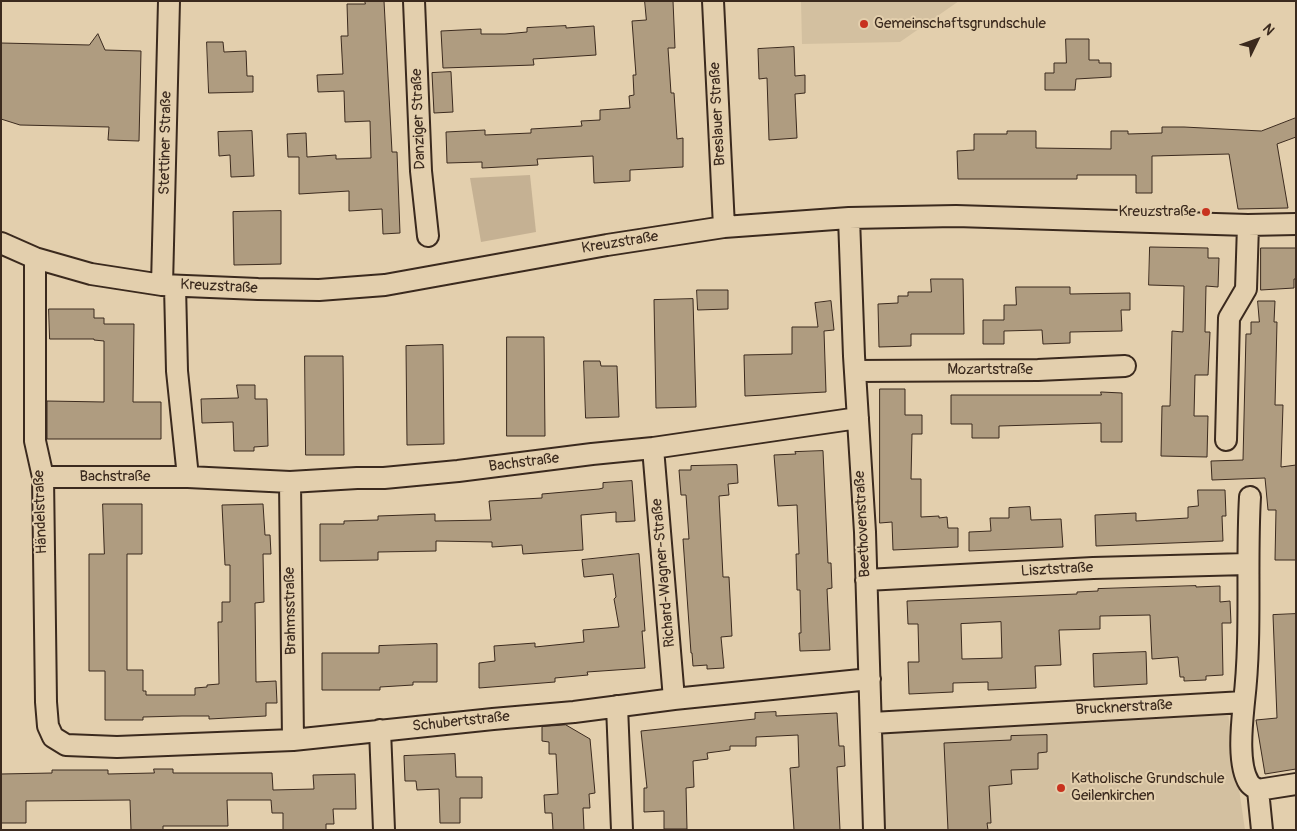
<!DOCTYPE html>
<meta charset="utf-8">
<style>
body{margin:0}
#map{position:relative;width:1297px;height:831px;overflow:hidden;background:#e3cfad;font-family:Pangolin,sans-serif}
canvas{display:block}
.frame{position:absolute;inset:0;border:2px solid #3b2a1e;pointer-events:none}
.north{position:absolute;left:1232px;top:15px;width:50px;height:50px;-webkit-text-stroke:4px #e3cfad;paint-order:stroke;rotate:48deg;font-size:14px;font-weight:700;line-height:20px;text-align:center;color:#3b2a1e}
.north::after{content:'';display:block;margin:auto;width:18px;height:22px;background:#3b2a1e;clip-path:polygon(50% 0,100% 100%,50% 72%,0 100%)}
</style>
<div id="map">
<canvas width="1297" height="831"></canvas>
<div class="frame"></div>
<div class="north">N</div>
</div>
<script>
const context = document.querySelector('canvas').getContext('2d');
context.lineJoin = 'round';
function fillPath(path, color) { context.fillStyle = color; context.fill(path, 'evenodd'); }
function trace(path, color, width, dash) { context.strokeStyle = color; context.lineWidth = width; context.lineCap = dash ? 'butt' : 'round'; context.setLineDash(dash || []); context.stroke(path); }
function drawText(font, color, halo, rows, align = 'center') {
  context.font = font + ' Pangolin,sans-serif'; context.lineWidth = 4; context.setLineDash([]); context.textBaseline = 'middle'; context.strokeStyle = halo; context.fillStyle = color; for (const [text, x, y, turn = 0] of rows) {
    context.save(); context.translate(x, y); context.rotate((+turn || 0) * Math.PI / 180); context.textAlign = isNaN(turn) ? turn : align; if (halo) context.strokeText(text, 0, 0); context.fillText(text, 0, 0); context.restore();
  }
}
fillPath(new Path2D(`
 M801,1H959L900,42L802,44Z
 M1228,713L1245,830H884L880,728L1152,718Z`), '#d3c0a0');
fillPath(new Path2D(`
 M530,175L536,232L481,242L470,178Z`), '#c5b193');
const building = new Path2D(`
 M365,1H384L392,152H397L400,233L383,234L382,209L349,211V191L299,194V157H288L287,134L306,133L307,157L336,155V159L371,158L370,121L345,122L344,91L318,92L317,75L343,74L341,36H348L347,4H365Z
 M645,1H673L675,48H668L671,93H674L677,139L683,138V167L630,170V181L594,183L593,156L537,159L538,165L482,168V162L447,163L446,132L485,130V135L531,133V129L582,126L581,121L600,120V110L630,108L629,96L634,95L633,75H636L632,21L646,20Z
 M566,26V28L594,26L596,55L533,59L534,65L443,68L441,31L481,29V34H505L527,32V28Z
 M98,34L105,50L141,51L139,141L108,140L109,127L20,125L1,119V43L89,45Z
 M1066,39H1089V60H1099V63H1111V77L1076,79L1075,90H1045V73H1054V63H1066Z
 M207,42H223L224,52L246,51L247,76H253V92L209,93Z
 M794,47L795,76L805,75V93L795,94L797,138L769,140L767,78L759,79L758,49Z
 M451,72L453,112L434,113L432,73Z
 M1296,118V137L1277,144L1288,208L1238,209L1229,154L1152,156V193H1136V175H1077V179H958L957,151L974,150V134H1007V131H1036V148L1111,149V131H1128V134L1162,133V127H1184L1261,131Z
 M252,131L254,176L231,177L230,155L219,156L218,132Z
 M281,211V264L234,265L233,212Z
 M1150,247L1208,248V258H1219L1218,287L1206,286L1205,332H1210L1208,375H1195L1194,416H1208L1207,457L1161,456L1162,406H1170L1172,331L1183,332L1184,286L1149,285Z
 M1261,248H1296V279H1294V288L1261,290Z
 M931,279H963L964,334H911V346L879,347L878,304L898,303V296H908V292H931Z
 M1016,287H1070V294L1130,293V310H1121L1122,331L1070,332V343L1043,344L1042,330L1004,331V344H983V320H1004V305H1016Z
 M697,290H728V309L698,310Z
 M693,299L696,407L656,408L654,300Z
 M831,301L834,330L824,331L826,392L745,396L744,355L792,354V327H818L815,303Z
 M1258,301H1275L1274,322H1277L1275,405H1283L1281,467L1296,465V560H1275L1276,510H1268L1265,478L1212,480L1211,461L1243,460L1246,334H1251V322H1259Z
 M49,309H94V318H104V324H134L133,402H161V439H47V401L104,402V341L94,340V339H50Z
 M507,337H544L545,436H507Z
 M443,345L444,444L407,445L406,346Z
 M305,356H343L344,455H306Z
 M584,361H600L601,366H617L619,417L586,418Z
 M237,385H255V399H267L268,446L254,447V451H234L233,422L202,423L201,399L238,398Z
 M880,389H905V415H922V434H912L911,479H921V517L939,516V518L947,517L948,528H958V547L893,550L892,522L880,523Z
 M1101,392L1122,393V442H1101V423L999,426V438H972V424H951V395H1101Z
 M823,451L828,563H831L832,588L827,589L830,650L800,651L799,633H801L800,590H797L796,554H799L797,505L778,506L774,455L796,454L795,452Z
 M737,465L738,483L728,484L729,495L719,496L723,577H729L732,636L721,637L724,668L707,669V665L693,666L692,653H691L683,539H689L686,495H681L679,470H691V466Z
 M632,481L635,521L616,522V512L581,515L583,550L523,554L522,545L492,547V542L436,541V551L378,552V560L320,561V524H344V521L378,520V516L435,514V521L491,520L489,501L542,498V494L599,489L603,488V483Z
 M1198,490H1225L1226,516H1222L1223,541L1096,546L1095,515L1136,513V521L1188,518V507L1198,506Z
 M103,504H142V554H127V670H143V691H146V695H195V688L207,687V685L219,684L218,622H222V602H230V565H225L222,505L263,504L265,535H270L271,554H263L264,602L255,603L256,682L276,681L277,703H266V716L209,719V716H182L143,717V720H105V671H89V554H104Z
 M1030,507L1031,520L1061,519L1063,547L969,551V532L991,531L990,518H1009V508Z
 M639,554L645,631H642L645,668L587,672L588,675L555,678V682L479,688V663L495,661L494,646L535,643V647L584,642L583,630L619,627L614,599L616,597L613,574L584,577L582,560Z
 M1196,586V587L1220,586V602L1230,601L1231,623H1222L1223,675L1206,676V680L1184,681V677H1180L1178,657L1152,659L1150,615L1100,616V629L1059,630L1061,665L1035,666L1036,688L988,690V682L953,683V692L909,694L908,662H919L918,624H908L907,601L1077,594V592L1098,591V589ZM1001,622L1002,658L962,659L961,624Z
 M1296,614V769L1265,774L1256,720L1277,718L1273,615Z
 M437,644V682H413V685L380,687V690H322V653H379V646Z
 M1146,652L1147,684L1094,687L1093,654Z
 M776,712V716L837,713L839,746H844L845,766L837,767L840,830H794L790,768L799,767L798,735L756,737V746H730V750L707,753L708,759L693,761L694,787L686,788L687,829H664V811L644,812V788H647L641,731L755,719V713Z
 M566,725L590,739L595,793L589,794L590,808H583L584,830H553L552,813H545L544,795L558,794L556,754H549V742L542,741V727Z
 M1047,735V752L1038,753V769L1011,770L1012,784L989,786L991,823H987L988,830H948L944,743L1011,740V736Z
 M455,754L456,777H482V798H460V823H440L439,789L417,790L416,781H405L404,756Z
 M154,769H173V773H272L273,790L314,789L313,775L355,774L356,809H333L334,824H326V830H283V813H272L271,800H227L228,826H163V830H131L130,800L26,801V823H1V774L52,773V770H108V774L154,773Z`);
fillPath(building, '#af9c80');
trace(building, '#3b2a1e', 1);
const minor = new Path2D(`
 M414,1L421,171L428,236
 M713,1L724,227
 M849,218L854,356L865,532L874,830
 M1,243L35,258L91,274L162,285L258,289L319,290L385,285L607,245L724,227L849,218L956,216L1248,225L1296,224
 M35,258V441L43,477L46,702L48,726L53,737L66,745L117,747L293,740L493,719L574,712L674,699L870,679
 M162,285L169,1
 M175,286L177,371L188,477
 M855,371L1038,370L1125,366
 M1226,440L1229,318L1246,289L1248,225
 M653,448L674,699
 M43,477H188L290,482L357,478H384L458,471L592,454L653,448L858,418
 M290,482L293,740
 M866,580L1093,568L1247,564
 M1244,702C1252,634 1246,565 1250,497
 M617,706L622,830
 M872,723L1244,702C1242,723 1237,764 1249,783C1251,786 1255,788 1258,790L1296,784
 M380,730L384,830
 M1258,790L1262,830`);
trace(minor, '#3b2a1e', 24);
trace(minor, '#e3cfad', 20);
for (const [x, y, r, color] of [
 [864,24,5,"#c8321e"],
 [1206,212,5,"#c8321e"],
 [1061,788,5,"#c8321e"]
]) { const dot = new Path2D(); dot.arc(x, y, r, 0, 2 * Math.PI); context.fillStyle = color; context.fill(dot); trace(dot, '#e3cfad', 2); }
drawText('15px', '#3b2a1e', '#e3cfad', [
 ["Gemeinschaftsgrundschule",874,24],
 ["Kreuzstraße",1196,212,"right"],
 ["Katholische Grundschule",1071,779],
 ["Geilenkirchen",1071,796]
], 'left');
drawText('15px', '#3b2a1e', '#e3cfad', [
 ["Breslauer Straße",718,114,-93],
 ["Danziger Straße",419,119,-92],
 ["Stettiner Straße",166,143,-89],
 ["Kreuzstraße",620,243,-9],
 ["Kreuzstraße",219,287,3],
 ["Mozartstraße",990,370],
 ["Bachstraße",524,463,-7],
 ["Bachstraße",115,477],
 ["Händelstraße",41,512,-92],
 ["Beethovenstraße",863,524,-93],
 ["Lisztstraße",1057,570,-3],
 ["Richard-Wagner-Straße",664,573,-95],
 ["Brahmsstraße",291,611,-91],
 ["Brucknerstraße",1124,708,-3],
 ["Schubertstraße",461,722,-6]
]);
</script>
